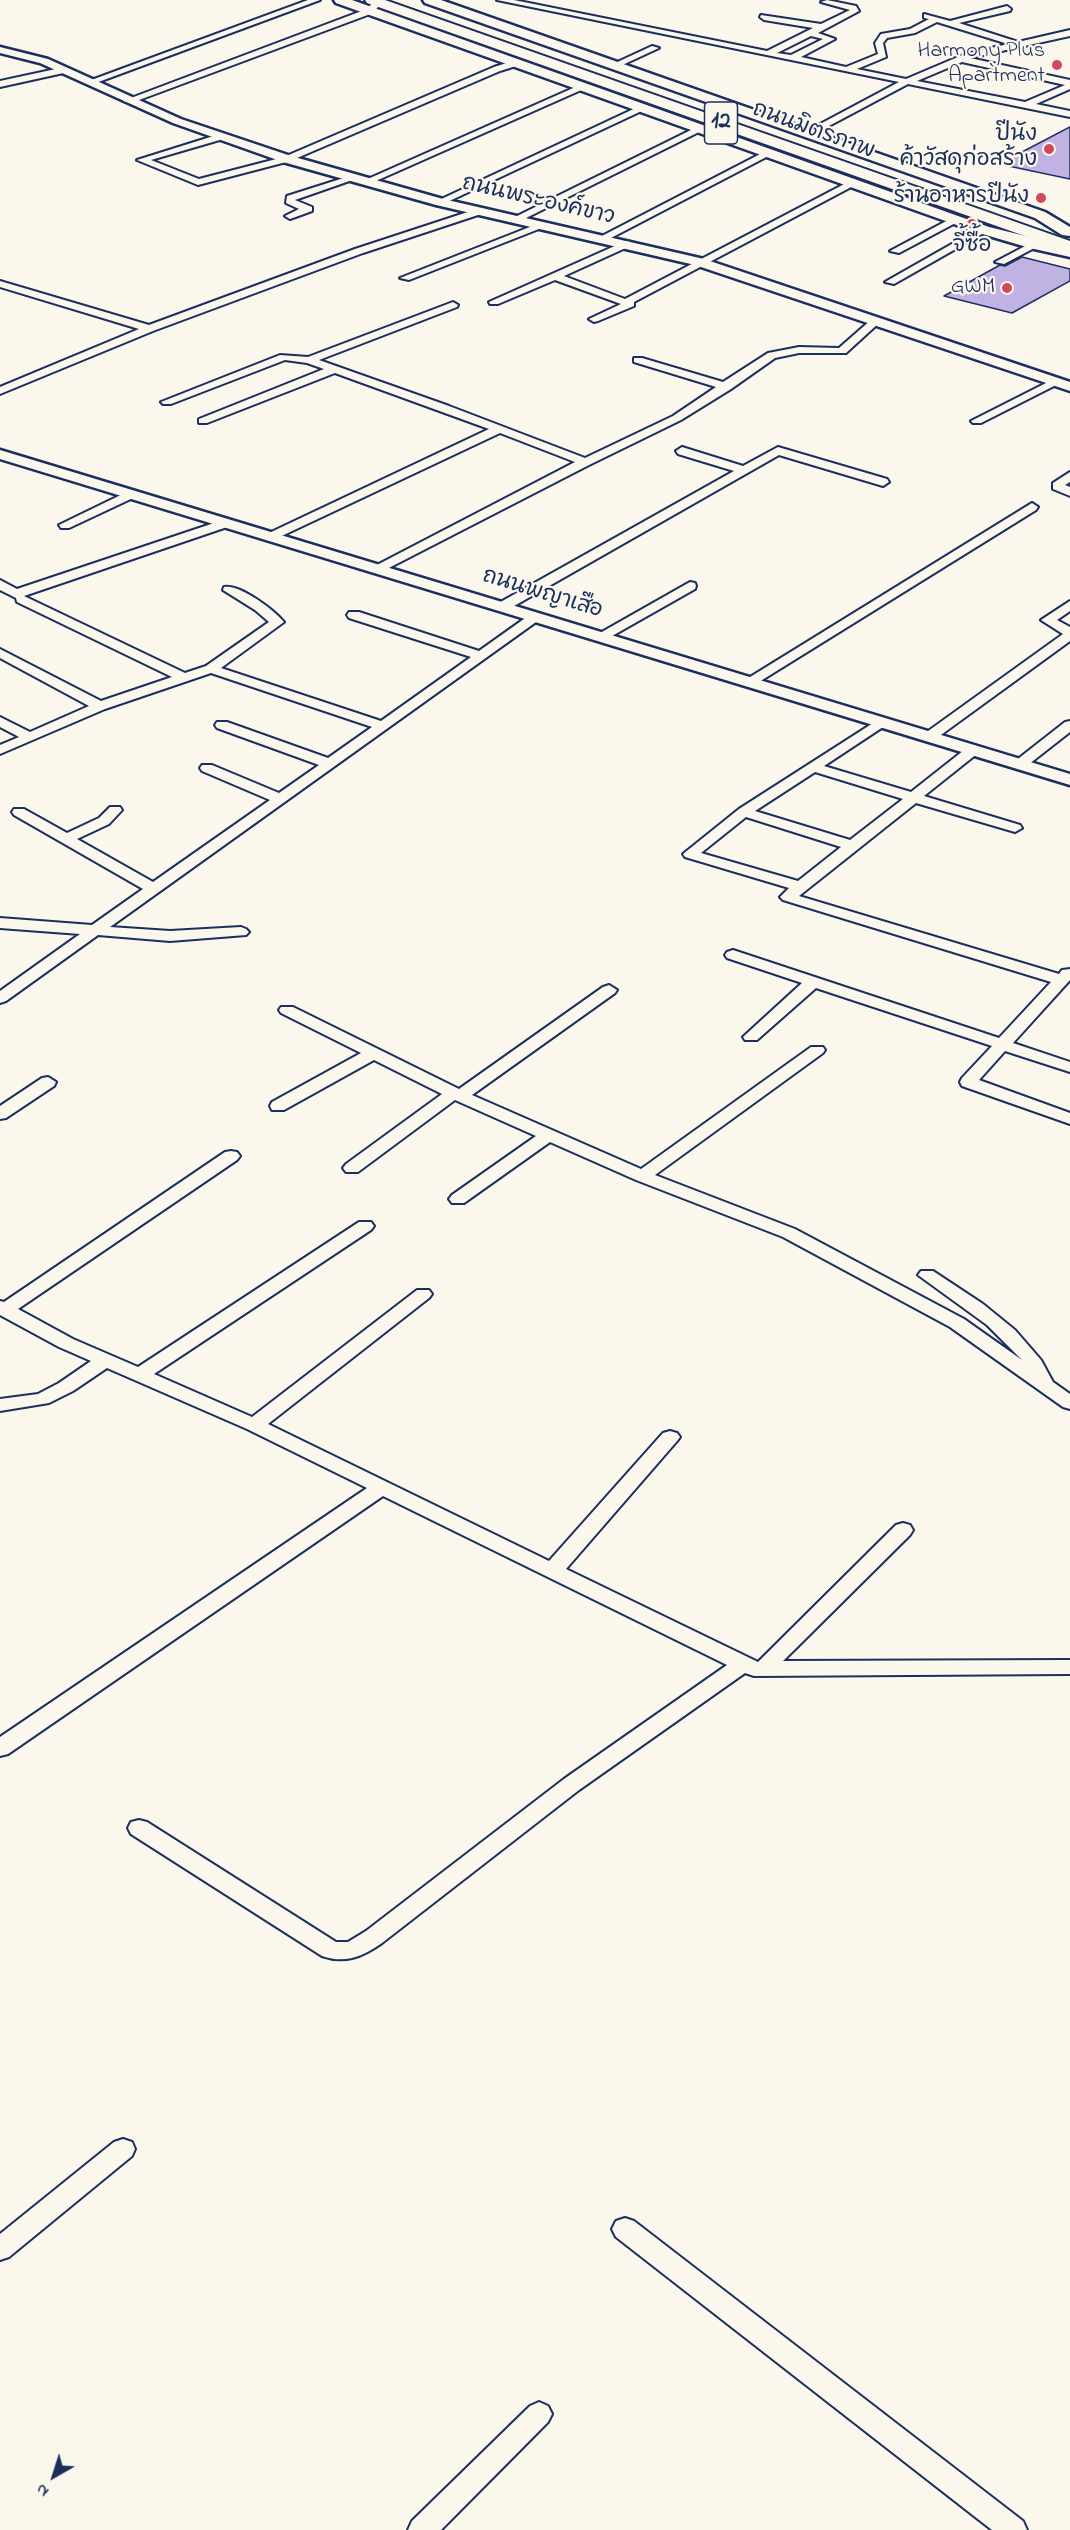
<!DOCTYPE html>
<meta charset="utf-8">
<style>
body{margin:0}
#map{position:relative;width:1070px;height:2530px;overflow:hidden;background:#fbf7ec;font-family:"Indie Flower",sans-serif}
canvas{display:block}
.north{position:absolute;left:24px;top:2446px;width:60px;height:60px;-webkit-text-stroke:4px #fbf7ec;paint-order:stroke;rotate:219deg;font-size:16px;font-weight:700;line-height:24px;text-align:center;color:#1b2f5e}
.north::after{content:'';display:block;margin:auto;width:21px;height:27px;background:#1b2f5e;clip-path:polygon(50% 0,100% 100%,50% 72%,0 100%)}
</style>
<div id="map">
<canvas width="1070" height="2530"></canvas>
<div class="north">N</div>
</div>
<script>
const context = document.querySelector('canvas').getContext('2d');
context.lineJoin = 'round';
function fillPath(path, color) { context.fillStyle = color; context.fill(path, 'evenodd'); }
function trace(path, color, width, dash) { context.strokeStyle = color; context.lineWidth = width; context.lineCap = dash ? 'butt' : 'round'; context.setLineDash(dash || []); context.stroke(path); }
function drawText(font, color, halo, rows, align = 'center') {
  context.font = font + ' "Indie Flower","Playpen Sans Thai",sans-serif'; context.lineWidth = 4.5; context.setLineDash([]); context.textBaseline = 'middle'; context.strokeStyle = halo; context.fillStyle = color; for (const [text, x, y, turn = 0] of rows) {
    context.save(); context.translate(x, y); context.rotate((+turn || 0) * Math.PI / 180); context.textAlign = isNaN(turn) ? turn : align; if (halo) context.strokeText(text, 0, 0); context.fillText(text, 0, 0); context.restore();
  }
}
const building = new Path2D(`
 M1070,127V179L999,164Z
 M1022,257L1070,269V281L1012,313L944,296L1000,265L1005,266Z`);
fillPath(building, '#c0b2e3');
trace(building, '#1b2f5e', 1.5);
const minor = new Path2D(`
 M308,0H320L93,84L86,82Z
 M375,0L382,2L373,13L131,103L123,101L367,9Z
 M497,0H514L767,51L813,28L764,20L760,17L761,15L821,24L850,10L821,2L827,0L856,6L859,11L818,33L835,39L801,57L846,67L878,54L875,43L881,34L910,29L929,19L924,18V14L950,21L1007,6L1011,9L1010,11L959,23L1018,42L1070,30V36L970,58L1070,80V89L1036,104L1070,111V117L908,84L810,136L805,133L807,131L899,82ZM937,22L1008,44L965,54L906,79L857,69L886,57L883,43L887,38L915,33ZM811,36L823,39L791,55L777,53ZM962,62L1065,85L1025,102L917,81Z
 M652,46L659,48L618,67L611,65Z
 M516,60L520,63L519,65L500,71L290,161L198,185L137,160L220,134L225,137L223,139L151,160L199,179L284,157L494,67Z
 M65,67L69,70L68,72L0,87V81Z
 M580,85L588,87L369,184L361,182Z
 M640,106L648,108L443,204L435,202Z
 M697,127L705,129L520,221L511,219Z
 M766,151L774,153L607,240L598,238Z
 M350,176L358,178L295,200L312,207V211L290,219L285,216L299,209L286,203L287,196Z
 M852,180L857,183L855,185L634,302V306L598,321L594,322L589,319L621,304L555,280L498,304H490L489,302L626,241L630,242V246L564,276L625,299Z
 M480,208L485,211L484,213L363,253L153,331L0,394V387L139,329L0,287V281L149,325L355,249Z
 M952,218L961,220L899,253L890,251Z
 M540,223L549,225L409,280L400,278Z
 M980,228L989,230L894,284L885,282Z
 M1031,243L1040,245L1004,264L995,262Z
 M453,302L458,305L457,307L319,360L449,406L585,458L673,416L716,387L634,362V358H642L723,382L768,353L799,347L839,348L871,320H879L880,322L846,353H799L775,358L731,389L681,420L589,465L379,573L375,572L373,569L375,566L575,462L500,433L271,541L267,540L265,537L267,534L489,429L335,373L207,423H199V419L324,369L307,363L285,360L171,404H163L161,402L280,355L308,357Z
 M1054,379L1060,382L1058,384L981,423H973L971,421Z
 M682,447L743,466L778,447L887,479L889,482L883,486L779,455L507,610H497L496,607L497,604L734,471L678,454L676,451Z
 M1070,472V482L1065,485L1070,487V496L1053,489V483Z
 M131,490L137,494L135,497L69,528H61L59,525Z
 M1032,503L1038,507L1036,510L754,685H744L742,682Z
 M226,519L232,523L230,526L24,596L185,673L206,666L269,622L255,610L223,590L224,587C240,584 274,610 284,622L221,668L381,721L471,657L349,618L347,615L349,612H359L479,651L531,614H541L543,617L110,927L170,931L241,927L246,929L249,932L246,935L170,941L98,935L6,1001L0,1003V991L80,934L0,928V918L92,925L143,889L14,815L12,812L14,809H24L67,833L99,818L110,807H120L122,810L109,824L77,839L153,882L270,800L202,771L200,768L202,765H212L279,793L319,765L217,728L215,725L217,722H227L328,758L372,727L211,673L105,709L0,754V745L19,737L0,727V717L30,732L89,706L0,658V649L101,701L172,677L17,602L16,598L0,590V580L17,589Z
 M690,582L695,583L696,586L695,589L605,640H595L593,637Z
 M1070,601V611L1057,620L1070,627V641L934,740H924L922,737L924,734L1063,634L1041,620Z
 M881,718L888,722L886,725L824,766L911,792L968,747H978L980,750L978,753L924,796L1020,825L1022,828L1015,832L916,803L799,896L1059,974L1062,970L1070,969V980L1013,1043L1070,1062V1072L1005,1051L979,1080L1070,1113V1124L962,1086L960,1082L962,1078L992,1046L816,988L757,1040H745L743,1037L802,983L727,958L725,955L727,952L733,950L999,1038L1051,982L783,900L780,897L789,888L685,857L683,854L739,809ZM815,772L903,799L850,840L755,811ZM746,817L841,847L798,881L701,853Z
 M1070,721V732L1024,768H1014L1012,765L1014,762L1065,722Z
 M609,985L617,990L615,993L472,1095L641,1169L811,1047H823L825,1050L823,1053L655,1175L795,1229L964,1319L1022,1360L987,1325L918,1275L921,1271H933L983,1304L1015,1330L1041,1360L1053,1382L1070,1394V1409L1063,1407L950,1327L783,1237L636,1180L550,1142L464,1203H452L449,1199L452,1195L536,1136L455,1100L358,1172H346L343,1168L346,1164L442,1094L374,1060L284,1110H272L270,1106L272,1102L361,1053L281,1013L279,1010L281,1007H293L459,1089L603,987Z
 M48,1077L56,1082L54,1086L6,1118L0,1119V1106L42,1078Z
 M231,1151L237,1152L240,1156L237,1160L18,1309L73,1339L138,1367L359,1222H371L374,1226L371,1230L154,1374L252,1417L417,1290H429L432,1294L429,1298L268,1424L549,1561L663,1433L670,1431L677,1433L680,1437L677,1441L566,1569L758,1662L896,1525L903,1523L910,1525L913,1530L910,1535L783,1661L1070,1660V1674L754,1676L745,1673L579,1790L382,1943C362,1957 345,1964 322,1956L131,1834L128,1828L131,1822L139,1820L147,1822L336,1942H348L366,1931L564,1779L727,1665L383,1496L8,1754L0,1756V1737L367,1488L247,1429L107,1368L73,1391L49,1403L0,1411V1399L38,1394L59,1383L91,1361L59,1347L0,1315V1301L4,1302L225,1152Z
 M123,2139L132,2142L135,2149L132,2156L9,2257L0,2260V2234L114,2142Z
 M625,2218L634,2221L1023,2521L1027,2530H992L616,2237L612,2229L616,2221Z
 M539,2402L548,2406L552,2414L548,2422L441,2530H408L412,2521L530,2406Z`);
const tertiary = new Path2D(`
 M0,47L48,59L181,119L291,156L443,199L704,259L1070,382V391L695,265L436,205L283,162L173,123L40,63L0,53Z
 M0,450L1070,774V785L0,459Z`);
const secondary = new Path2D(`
 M334,0H352L989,227L1070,247V257L1030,248L979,233L336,3Z
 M423,0H441L1045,212L1070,227V236L1062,235L1035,218L425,3Z`);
const primary = new Path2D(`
 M365,0H385L1070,241V252L367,3Z`);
trace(minor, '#1b2f5e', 4);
trace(tertiary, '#1b2f5e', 5);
trace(secondary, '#1b2f5e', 5);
trace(primary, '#1b2f5e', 4);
fillPath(minor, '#fbf7ec');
fillPath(tertiary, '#fbf7ec');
fillPath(secondary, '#fbf7ec');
fillPath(primary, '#fbf7ec');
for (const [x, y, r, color] of [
 [1057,65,6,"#d1495b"],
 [1049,149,6,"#d1495b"],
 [1041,198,6,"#d1495b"],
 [972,224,6,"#d1495b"],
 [1007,288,6,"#d1495b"]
]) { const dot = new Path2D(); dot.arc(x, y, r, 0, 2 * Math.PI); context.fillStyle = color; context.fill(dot); trace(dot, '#fbf7ec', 2); }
drawText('22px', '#1b2f5e', '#fbf7ec', [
 ["Harmony Plus",1045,52],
 ["Apartment",1045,77],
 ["ปีนัง",1037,136],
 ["ค้าวัสดุก่อสร้าง",1037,161],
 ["ร้านอาหารปีนัง",1029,198],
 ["จี้ซื้อ",972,247,"center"],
 ["GWM",995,288]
], 'right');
drawText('22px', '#1b2f5e', '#fbf7ec', [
 ["ถนนมิตรภาพ",813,132,20],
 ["ถนนพระองค์ขาว",538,202,13],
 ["ถนนพญาเสือ",542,595,17]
]);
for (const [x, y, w] of [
 [721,123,33]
]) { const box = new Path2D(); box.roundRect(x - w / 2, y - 21, w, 42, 4.5); context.fillStyle = '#fbf7ec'; context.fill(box); trace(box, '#1b2f5e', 1.5); }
drawText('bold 24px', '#1b2f5e', null, [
 ["12",721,123]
]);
</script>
